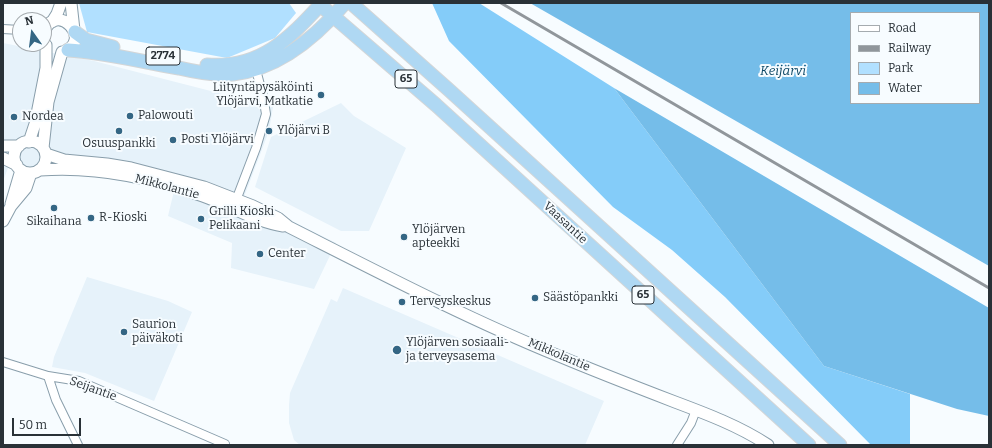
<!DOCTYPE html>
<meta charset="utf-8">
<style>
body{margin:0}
#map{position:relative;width:992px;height:448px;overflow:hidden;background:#f7fcff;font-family:Bitter,serif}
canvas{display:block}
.frame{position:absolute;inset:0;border:4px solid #293137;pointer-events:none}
.legend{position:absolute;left:850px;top:12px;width:130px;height:92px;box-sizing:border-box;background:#f7fcff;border:1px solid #a5abaf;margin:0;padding:5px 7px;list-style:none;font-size:12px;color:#293137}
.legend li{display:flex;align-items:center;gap:8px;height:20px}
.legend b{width:20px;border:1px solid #a5abaf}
.north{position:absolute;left:12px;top:12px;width:40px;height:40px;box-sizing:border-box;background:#f7fcff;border:1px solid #a5abaf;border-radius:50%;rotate:346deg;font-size:11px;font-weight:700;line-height:16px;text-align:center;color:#293137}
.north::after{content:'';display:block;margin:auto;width:14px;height:18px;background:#346684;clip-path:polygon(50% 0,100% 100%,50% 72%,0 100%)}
.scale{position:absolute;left:12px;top:418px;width:69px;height:18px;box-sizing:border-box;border:2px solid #293137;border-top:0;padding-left:5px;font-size:12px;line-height:14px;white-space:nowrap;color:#293137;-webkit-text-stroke:3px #f7fcff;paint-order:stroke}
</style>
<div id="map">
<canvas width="992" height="448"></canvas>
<div class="frame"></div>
<ul class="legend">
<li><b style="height:5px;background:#fff"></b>Road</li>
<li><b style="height:5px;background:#90969b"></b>Railway</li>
<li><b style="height:11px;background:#b1e0ff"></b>Park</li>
<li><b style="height:11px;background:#75bde9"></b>Water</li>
</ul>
<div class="north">N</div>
<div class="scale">50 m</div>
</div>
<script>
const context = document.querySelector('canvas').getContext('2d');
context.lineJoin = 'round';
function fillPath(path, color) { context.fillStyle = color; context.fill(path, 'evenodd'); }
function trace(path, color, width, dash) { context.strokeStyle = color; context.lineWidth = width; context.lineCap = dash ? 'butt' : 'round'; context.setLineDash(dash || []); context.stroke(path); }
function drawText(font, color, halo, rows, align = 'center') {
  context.font = font + ' Bitter,serif'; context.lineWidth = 4; context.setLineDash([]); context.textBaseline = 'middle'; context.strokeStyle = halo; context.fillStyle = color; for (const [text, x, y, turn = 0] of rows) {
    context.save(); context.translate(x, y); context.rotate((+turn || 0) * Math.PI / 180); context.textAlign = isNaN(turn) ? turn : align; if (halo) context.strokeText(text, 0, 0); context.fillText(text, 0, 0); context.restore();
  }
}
fillPath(new Path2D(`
 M3,43L94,61L273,107L269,131L244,197L336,243L314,289L231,268L232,243L168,216L174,191L72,172L44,173L8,168L3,181Z
 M341,103L354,116L406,148L369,231H341L255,187L271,137Z
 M87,277L168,301L192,312L154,401L85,373L52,367L54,357Z
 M343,288L604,401L585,445H300L294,440L289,423V405L290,393L331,299L337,302Z`), '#e6f2fa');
fillPath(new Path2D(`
 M79,3H289L296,13L275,38L227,58L87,32Z`), '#b1e0ff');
fillPath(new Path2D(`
 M432,3H479L614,88L824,366L910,394V445H871L725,297L672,250L613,207L449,41Z`), '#84ccf9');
fillPath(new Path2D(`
 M530,3H989V266ZM851,13H979V103H851Z
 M614,88L989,308V416L957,409L824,366Z`), '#75bde9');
const minor = new Path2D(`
 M3,29L20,30
 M235,203L256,148L266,114L263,96L255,66
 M3,362L48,376L56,400L78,445
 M48,376L79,381L225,444
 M677,445L691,423L696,410`);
const secondary = new Path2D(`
 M71,3L74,30
 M52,22L57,14L61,3
 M44,32C56,0 95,40 63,52
 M14 157a16 16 0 1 1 32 0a16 16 0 1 1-32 0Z
 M29,142L35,124L46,68V45
 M3,146H19
 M43,148L48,102L62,52
 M46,154L64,160L107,164L131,168L204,187L253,206L278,218L289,227C378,272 466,318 559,356C597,372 636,387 675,402C707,414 739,426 768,445
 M3,158L17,165
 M40,170C94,166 152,178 203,196C229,205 256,222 283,226
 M11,204L21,170
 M3,221L11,206L26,188L31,173`);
const trunk = new Path2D(`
 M318,3L436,105L809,445
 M351,3L449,90L840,445
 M75,32L86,40L113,47
 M68,50C106,52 142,62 179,68C196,72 215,76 233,74C279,69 316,37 345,3
 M207,65C260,69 289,39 322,3`);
trace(minor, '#899eab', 10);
trace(secondary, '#899eab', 13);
trace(trunk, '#d4d6d7', 15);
trace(minor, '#fff', 8);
trace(secondary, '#fff', 11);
trace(trunk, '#afd8f3', 13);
trace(new Path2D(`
 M501,3L989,288`), '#90969b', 3);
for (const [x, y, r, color] of [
 [321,95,4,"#346684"],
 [130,116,4,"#346684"],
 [14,117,4,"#346684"],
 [119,131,4,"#346684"],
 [269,131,4,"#346684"],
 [173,140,4,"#346684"],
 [54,208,4,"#346684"],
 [91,218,4,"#346684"],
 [201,219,4,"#346684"],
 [404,237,4,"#346684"],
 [260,254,4,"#346684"],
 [535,298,4,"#346684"],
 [402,302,4,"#346684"],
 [124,332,4,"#346684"],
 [397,350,5,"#346684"]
]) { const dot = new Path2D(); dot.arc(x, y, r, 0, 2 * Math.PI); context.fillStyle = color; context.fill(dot); trace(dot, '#f7fcff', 1.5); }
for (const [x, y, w] of [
 [163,56,34],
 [406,79,22],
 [643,295,22]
]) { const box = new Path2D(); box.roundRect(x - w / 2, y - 9, w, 18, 3); context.fillStyle = '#f7fcff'; context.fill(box); trace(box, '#293137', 1); }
drawText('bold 11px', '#293137', null, [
 ["2774",163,56],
 ["65",406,79],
 ["65",643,295]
]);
drawText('12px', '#293137', '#f7fcff', [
 ["Liityntäpysäköinti",313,88,"right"],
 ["Ylöjärvi, Matkatie",313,102,"right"],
 ["Palowouti",138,116],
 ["Nordea",22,117],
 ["Ylöjärvi B",277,131],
 ["Posti Ylöjärvi",181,140],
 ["Osuuspankki",119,144,"center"],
 ["Grilli Kioski",209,212],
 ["Pelikaani",209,226],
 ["R-Kioski",99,218],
 ["Sikaihana",54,222,"center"],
 ["Ylöjärven",412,230],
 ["apteekki",412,244],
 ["Center",268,254],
 ["Säästöpankki",543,298],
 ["Terveyskeskus",410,302],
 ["Saurion",132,325],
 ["päiväkoti",132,339],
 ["Ylöjärven sosiaali-",406,343],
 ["ja terveysasema",406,357]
], 'left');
drawText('12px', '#293137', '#f7fcff', [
 ["Mikkolantie",167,187,15],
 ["Vaasantie",565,223,43],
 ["Mikkolantie",559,355,23],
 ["Seijantie",93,389,20]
]);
drawText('italic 13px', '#0b4664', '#f7fcff', [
 ["Keijärvi",783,71]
]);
</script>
